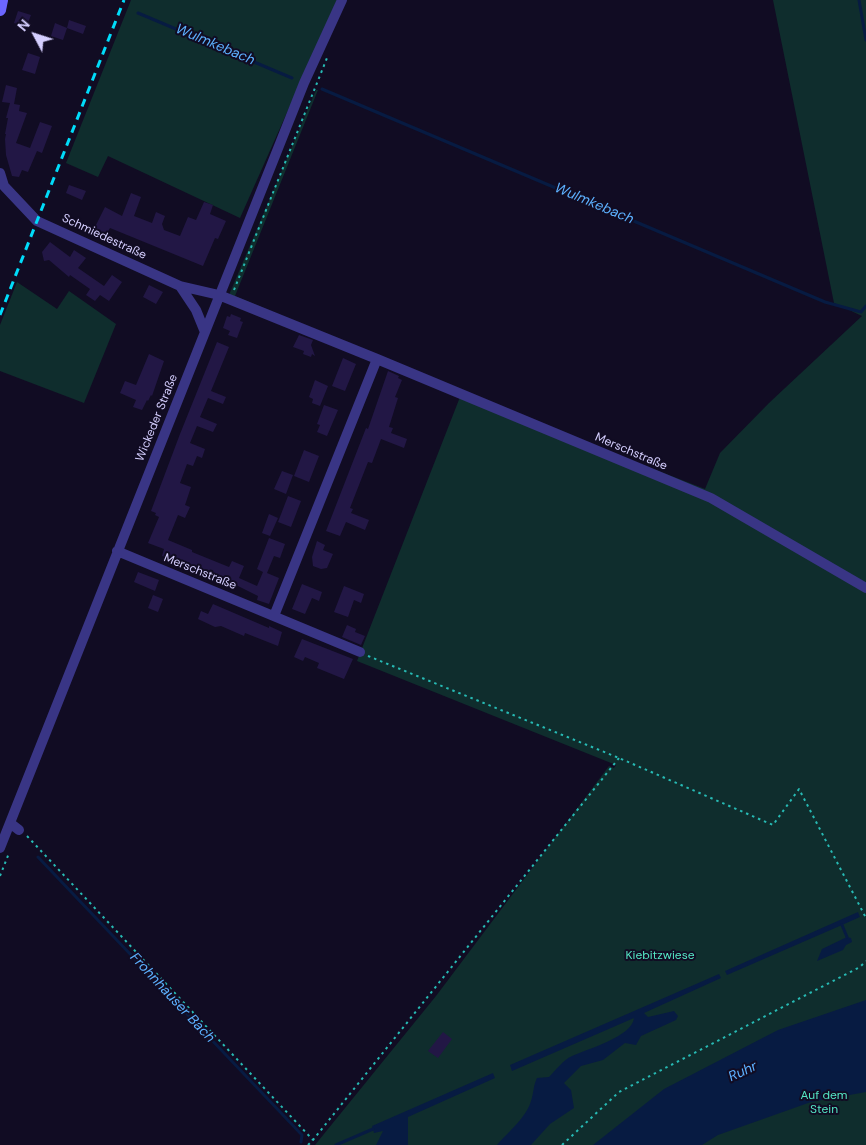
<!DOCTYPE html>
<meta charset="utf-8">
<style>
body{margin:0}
#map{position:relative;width:866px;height:1145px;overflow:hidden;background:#110c23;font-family:"DM Sans",sans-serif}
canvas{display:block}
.north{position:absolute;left:10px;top:10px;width:50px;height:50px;-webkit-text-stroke:4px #110c23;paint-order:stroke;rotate:310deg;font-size:14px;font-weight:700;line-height:20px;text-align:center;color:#d5cfff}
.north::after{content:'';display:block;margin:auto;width:18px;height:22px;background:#d5cfff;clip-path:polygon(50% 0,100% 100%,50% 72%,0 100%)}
</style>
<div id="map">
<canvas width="866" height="1145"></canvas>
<div class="north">N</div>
</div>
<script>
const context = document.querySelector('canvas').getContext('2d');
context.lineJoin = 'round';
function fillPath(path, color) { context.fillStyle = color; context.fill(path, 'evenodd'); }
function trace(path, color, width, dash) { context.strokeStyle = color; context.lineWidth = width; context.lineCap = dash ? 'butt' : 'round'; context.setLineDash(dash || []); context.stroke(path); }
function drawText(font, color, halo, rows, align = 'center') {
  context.font = font + ' "DM Sans",sans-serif'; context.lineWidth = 4; context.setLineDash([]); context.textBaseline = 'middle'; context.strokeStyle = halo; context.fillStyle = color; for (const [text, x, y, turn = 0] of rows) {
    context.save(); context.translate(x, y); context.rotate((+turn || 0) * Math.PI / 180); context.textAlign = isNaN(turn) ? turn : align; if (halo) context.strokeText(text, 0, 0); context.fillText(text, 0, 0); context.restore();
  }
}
fillPath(new Path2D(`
 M131,0H337L240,218L108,156L98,177L66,163Z
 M773,0H866V1145H315L436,996L609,766L614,768L616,765L357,661L460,397L226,302L316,90H318L235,296L610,452L705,489L720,453L769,403L862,316L834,303Z
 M17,282L57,309L69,291L116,324L84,403L0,371V325Z`), '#0f2d2d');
fillPath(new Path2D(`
 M858,912L860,917L842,925L727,975L725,971Z
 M847,937L851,938L852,942L846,945L843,950L817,961L822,949Z
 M719,974L721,978L644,1013L648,1017L674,1011L678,1016L676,1020L641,1036L636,1045L625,1043L603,1060L581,1066L564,1083L571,1090L574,1108L550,1124L531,1145H497C508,1132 526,1118 531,1101C534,1092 533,1086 537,1078L549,1077C556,1070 563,1060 572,1056C587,1049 632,1037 634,1018L512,1071L510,1065Z
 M866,1000V1092L811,1102L718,1135L702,1145H593L664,1089L778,1030Z
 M493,1073L495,1078L408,1117V1145H376L383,1131L374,1133L372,1126Z`), '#071b42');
trace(new Path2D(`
 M859,0L866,40
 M138,13L292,78
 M322,89L825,302L861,312L866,306
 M38,857L302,1135L301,1142
 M842,925L847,937
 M336,1145L373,1129`), '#071b42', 3);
fillPath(new Path2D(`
 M18,11L31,15L26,28L14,23Z
 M69,20L86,26L83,34L67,28Z
 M55,23L67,28L63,40L51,36Z
 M28,53L40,57L35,74L22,70Z
 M6,85L17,88L14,104L20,105L19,111L27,113L16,143L30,148L40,122L52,126L42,153L37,151L28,172L22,170L19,177L12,176L6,155L5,139L6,134H5L8,118H6L10,103L2,102Z
 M69,185L86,191L82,200L66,193Z
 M131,193L141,197L134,216L152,223L156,212L165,216L162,224L164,230L180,236L188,217L196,220L204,202L213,205L210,214L226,221L218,239L215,238L203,266L110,228L106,235L94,229L105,207L122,216Z
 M50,242L70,257L74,250L86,258L78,268L104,286L112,275L122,282L109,301L100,295L95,301L86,295L90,289L70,275L69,277L49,260L44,261L42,252Z
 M149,285L163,292L156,304L143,297Z
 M231,314L241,318L240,321L243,322L237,338L228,335L230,331L223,328L227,316L230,317Z
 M299,335L313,340L311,345L315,356L312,354L311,357L303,354L304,351L293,347Z
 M217,342L229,347L211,391L226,397L223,404L208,398L200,417L217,424L213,432L197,426L190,443L205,449L202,458L197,456L193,466L187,464L180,483L191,487L185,505L190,507L185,518L178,515L168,540L192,550V552L229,567L232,561L244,566L239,578L257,586L263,572L257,569L269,538L285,544L280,558L274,556L267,573L279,578L269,604L257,600L258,596L236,585L235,589L223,584L224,581L162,556L164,549L148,543L159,517L155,515L156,513L151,511L180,434Z
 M149,354L164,361L152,396L151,395L148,401L147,400L142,410L133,407L136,400L120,393L125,381L136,385Z
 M343,358L356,364L345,391L332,386Z
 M388,371L399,376L398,378L402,380L395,397L398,398L389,427L393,428L391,433L407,439L404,448L381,439L372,463L368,462L350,508L353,509L351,513L369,520L365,530L346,522L340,536L326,531L366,428L368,429Z
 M315,380L328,386L320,406L312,403L313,399L309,397Z
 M324,405L338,410L327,436L317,432L320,425L317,424Z
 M304,450L319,456L309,482L294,476Z
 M282,471L293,475L286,494L274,489Z
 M288,496L301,501L291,527L278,522Z
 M269,514L278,518L270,536L262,533Z
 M317,541L325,545L323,550L333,554L327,568L321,569L313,566L312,557Z
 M138,572L159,580L155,591L134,582Z
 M302,584L322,592L319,601L312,598L305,614L292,609Z
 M344,586L364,594L361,603L354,600L348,617L334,612Z
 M153,595L163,599L158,612L148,608Z
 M213,604L269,628V626L282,632L278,646L245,633L244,636L221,626L215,627L198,619L201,611L208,614Z
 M347,625L356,629L355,632L365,636L361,645L342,637Z
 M302,639L353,659L344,679L317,668L319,663L305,657L303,661L294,657Z
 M443,1032L452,1039L438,1058L428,1051Z`), '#221745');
trace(new Path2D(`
 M234,290L327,58
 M368,656L619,758L773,825L799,789L866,918
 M27,836L313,1140
 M0,876L9,853
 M308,1145L313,1140L619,758
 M562,1145L619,1092L860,967L866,961`), '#27bab4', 2, [2.5, 4]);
trace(new Path2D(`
 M0,173L4,186L37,221L180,286L219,295L377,359L711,498L866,588
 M180,286L196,310L205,332
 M117,551L360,652
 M274,616L377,359
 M10,823L19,830
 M0,848L304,83L342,0`), '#393585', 10);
trace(new Path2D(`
 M0,10L2,0`), '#6c66ff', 12);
trace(new Path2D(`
 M0,315L124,0`), '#00dcfa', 3, [8, 6]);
drawText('12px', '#d5cfff', '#110c23', [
 ["Schmiedestraße",104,237,25],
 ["Wickeder Straße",157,418,-68],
 ["Merschstraße",631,452,23],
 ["Merschstraße",200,572,22]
]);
drawText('12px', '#54e6c4', '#110c23', [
 ["Kiebitzwiese",660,956],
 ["Auf dem",824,1096],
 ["Stein",824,1110]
]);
drawText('italic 14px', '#5db1ff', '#110c23', [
 ["Wulmkebach",215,45,23],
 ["Wulmkebach",594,204,23],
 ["Frohnhauser Bach",172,998,47],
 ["Ruhr",743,1072,-25]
]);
</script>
